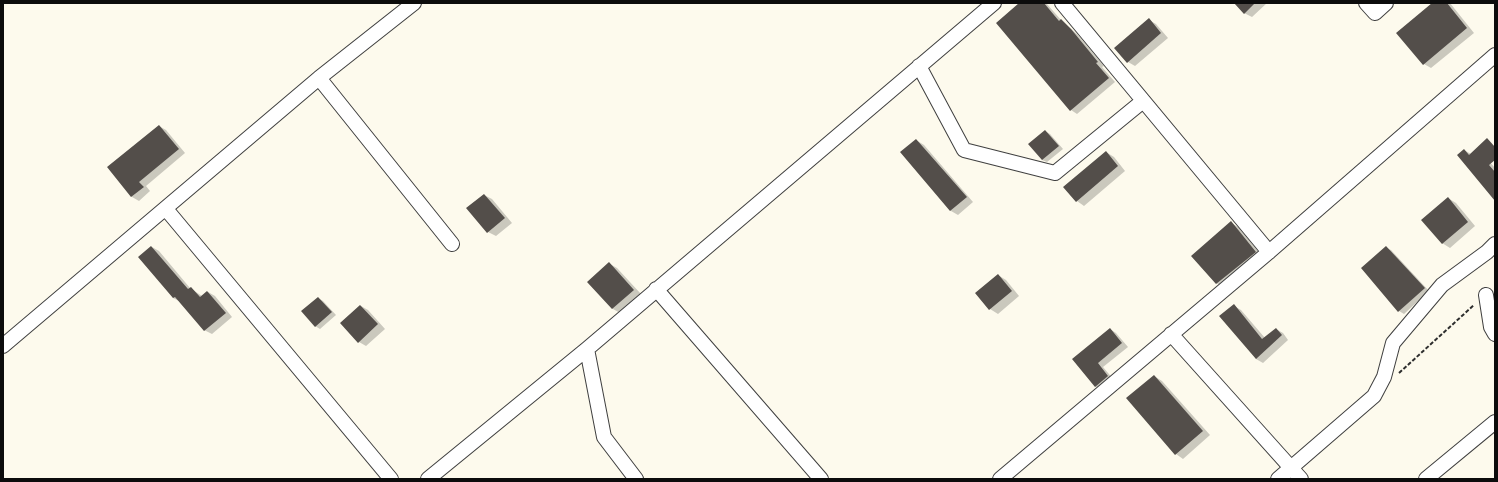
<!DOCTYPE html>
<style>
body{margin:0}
#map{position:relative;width:1498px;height:482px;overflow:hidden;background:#fdfaed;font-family:"Playfair Display",serif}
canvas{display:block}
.frame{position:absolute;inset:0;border:4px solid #0c0c0c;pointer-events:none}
</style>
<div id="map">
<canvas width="1498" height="482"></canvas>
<div class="frame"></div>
</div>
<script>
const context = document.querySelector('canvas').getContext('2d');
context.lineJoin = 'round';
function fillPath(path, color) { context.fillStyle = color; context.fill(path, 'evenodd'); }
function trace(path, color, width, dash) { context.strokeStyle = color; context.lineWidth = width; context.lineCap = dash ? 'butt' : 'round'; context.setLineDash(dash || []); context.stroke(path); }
fillPath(new Path2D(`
 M1022,3H1046L1062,21L1077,34L1104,66L1102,67L1115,82L1077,114L1071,110L997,23Z
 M1235,3H1267L1252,17L1244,13Z
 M1434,3H1450L1474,33L1431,68L1424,64Z
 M1149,20L1156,24L1168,38L1135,66L1128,62Z
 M159,126L166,130L185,153L146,186L150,191L139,201L132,197L109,167Z
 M1045,131L1050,134L1063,149L1047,162L1042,160Z
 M916,140L924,145L973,202L958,215L951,211L902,152Z
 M1464,150L1471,154H1483L1495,168V199Z
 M1106,152L1114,157L1125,171L1084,206L1077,201Z
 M484,195L492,199L512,223L496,236L488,232Z
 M1448,198L1456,203L1475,226L1450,248L1442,243Z
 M1231,223L1238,227L1262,256L1223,287L1216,283Z
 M152,247L159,251L190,288L202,296L208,292L215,296L232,317L212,334L204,330L181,302L173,298Z
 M1386,248L1391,250L1429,291L1404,314L1399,311Z
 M610,264L617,268L641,294L620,313L613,309L589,282Z
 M998,275L1006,280L1019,296L998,314L990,309L977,293Z
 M318,298L323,301L336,315L320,329L315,326Z
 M361,306L368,310L385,329L366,346L359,342Z
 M1234,306L1241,310L1265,338L1276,329L1283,333L1288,340L1263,363L1256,359Z
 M1110,329L1116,333L1128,347L1103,367L1114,380L1102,390L1096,387L1073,359Z
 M1154,376L1162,381L1210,435L1183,459L1176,454Z`), '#0003');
fillPath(new Path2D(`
 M1019,3H1044L1059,21L1061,19L1071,29L1098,62L1096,63L1109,78L1070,111L996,23Z
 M1234,3H1255L1244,14Z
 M1432,3H1447L1467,28L1423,65L1396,33Z
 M1149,18L1161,33L1127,63L1114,48Z
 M159,125L179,149L139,182L144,187L131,197L107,167Z
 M1045,130L1059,146L1042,160L1028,144Z
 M1487,138L1495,147V160L1489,165L1495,172V201L1457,155L1464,149L1469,155Z
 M916,139L967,197L950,211L900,152Z
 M1106,151L1118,166L1076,202L1063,187Z
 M484,194L505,218L487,233L466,208Z
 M1448,197L1468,222L1442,244L1421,220Z
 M1231,221L1256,252L1216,284L1191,256Z
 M151,246L188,289L191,287L200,297L207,291L226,313L204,331L175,297L173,298L138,257Z
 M1386,246L1425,288L1398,312L1361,268Z
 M609,262L634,290L612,309L587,282Z
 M998,274L1012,291L989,310L975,293Z
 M318,297L332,312L315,327L301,311Z
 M1234,304L1262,339L1276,328L1282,335L1256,359L1219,316Z
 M360,305L378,324L358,343L340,323Z
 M1110,328L1122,343L1098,363L1108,376L1095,387L1072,359Z
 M1154,375L1203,431L1175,455L1126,398Z`), '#534e4a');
const minor = new Path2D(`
 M1062,3L1269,252
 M1366,3L1375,13L1386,3
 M919,66L964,150L1055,173L1143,101
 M319,78L452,244
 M166,209L391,479
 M656,289L821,479
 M1486,295L1491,327L1495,334
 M1171,334L1301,479
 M3,346L319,78L414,3
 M587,349L604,437L636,479
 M428,479L587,349L994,3
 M1000,479L1269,252L1495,55
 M1278,479L1374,396L1384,377L1393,343L1442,285L1487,252L1495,244
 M1426,479L1495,422`);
trace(minor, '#3f3f3f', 16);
trace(new Path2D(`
 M1399,373L1474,305`), '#2e2e2e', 2, [4, 2]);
trace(minor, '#fff', 14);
</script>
